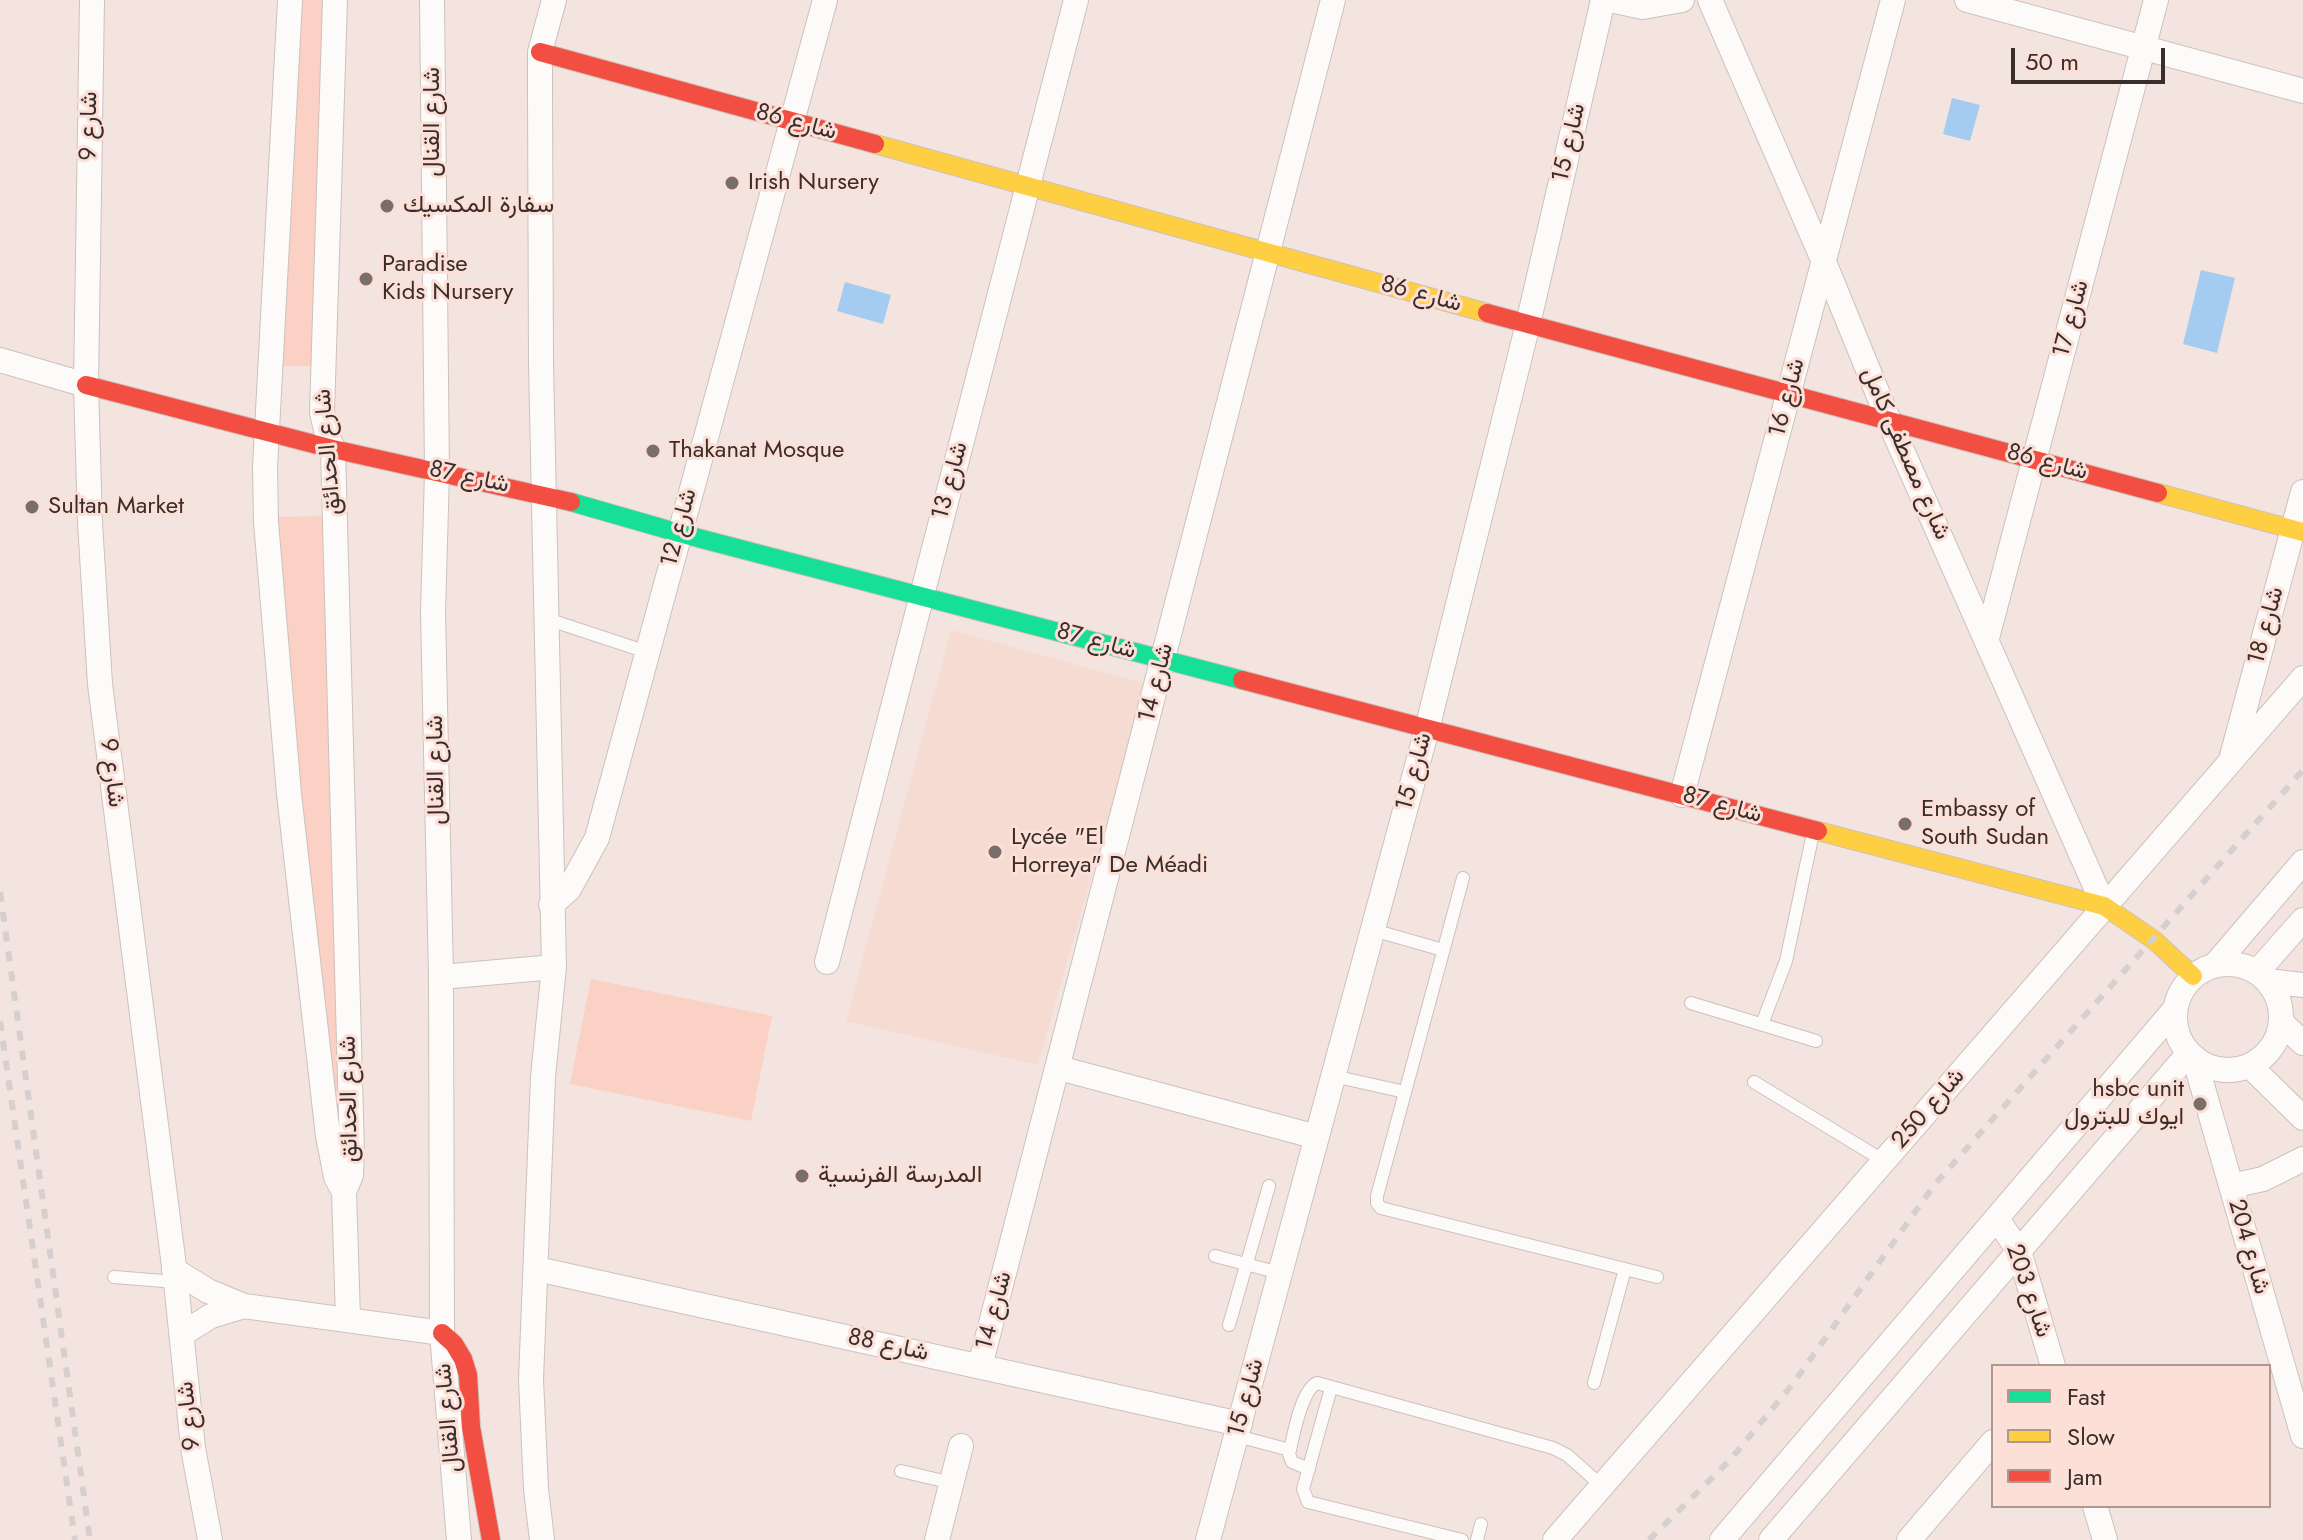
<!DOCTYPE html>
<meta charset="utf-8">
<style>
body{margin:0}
#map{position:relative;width:2303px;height:1540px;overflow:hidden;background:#f4e4df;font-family:Jost,sans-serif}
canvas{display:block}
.legend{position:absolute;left:1991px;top:1364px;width:280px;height:144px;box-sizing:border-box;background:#fce0d7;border:2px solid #ae9992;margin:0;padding:10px 14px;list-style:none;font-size:24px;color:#392e2b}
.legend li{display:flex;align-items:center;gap:16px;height:40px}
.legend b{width:40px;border:2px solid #ae9992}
.scale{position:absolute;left:2011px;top:48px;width:154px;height:36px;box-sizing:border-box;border:4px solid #392e2b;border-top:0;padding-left:10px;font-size:24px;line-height:28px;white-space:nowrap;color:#392e2b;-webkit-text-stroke:6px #fce0d7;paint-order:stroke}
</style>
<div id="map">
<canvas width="2303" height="1540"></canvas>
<ul class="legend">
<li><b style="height:10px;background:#16e098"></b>Fast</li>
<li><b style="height:10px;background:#ffcf43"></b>Slow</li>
<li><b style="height:10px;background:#f24e42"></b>Jam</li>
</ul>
<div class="scale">50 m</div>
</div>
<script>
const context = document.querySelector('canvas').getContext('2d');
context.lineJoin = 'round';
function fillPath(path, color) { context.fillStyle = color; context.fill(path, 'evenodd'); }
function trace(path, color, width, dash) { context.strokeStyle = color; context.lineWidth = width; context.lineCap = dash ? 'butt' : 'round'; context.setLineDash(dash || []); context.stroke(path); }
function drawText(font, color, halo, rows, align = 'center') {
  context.font = font + ' Jost,Vazirmatn,sans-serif'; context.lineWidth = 6; context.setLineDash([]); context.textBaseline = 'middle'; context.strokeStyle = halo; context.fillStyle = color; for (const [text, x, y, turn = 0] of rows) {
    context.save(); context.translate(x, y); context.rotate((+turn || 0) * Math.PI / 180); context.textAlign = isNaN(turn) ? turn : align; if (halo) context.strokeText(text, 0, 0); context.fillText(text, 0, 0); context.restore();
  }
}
fillPath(new Path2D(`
 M951,630L1146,684L1038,1065L846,1021Z`), '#f6dbd2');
fillPath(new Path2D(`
 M300,0H323L314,366H282Z
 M327,516L342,1166L323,1038L275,517Z
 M591,979L772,1016L751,1121L570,1084Z`), '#fad1c4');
fillPath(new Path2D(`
 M1952,98L1980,105L1970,141L1943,134Z
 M2201,270L2235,278L2217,353L2183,344Z
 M845,282L891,295L883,324L837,311Z`), '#a4ccf0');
const lane = new Path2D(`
 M547,619L647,652
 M1463,878L1377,1196V1203L1381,1208L1657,1277
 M1373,930L1443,950
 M1691,1003L1816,1041
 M1762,1024L1786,961L1813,833
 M1333,1076L1405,1092
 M1754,1082L1884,1161
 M1215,1256L1280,1273
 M114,1277L176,1282
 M1229,1325L1269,1186
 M1594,1383L1625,1269
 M1331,1388L1303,1489L1308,1502L1462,1540
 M1237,1436L1290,1450
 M1309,1469L1292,1462L1289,1454C1293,1437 1301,1390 1317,1383L1553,1448L1567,1455L1602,1486
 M901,1471L952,1483
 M1477,1540L1481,1524`);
const street = new Path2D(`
 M92,0L86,385L90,523L100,684L176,1282L193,1448L210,1540
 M290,0L265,467L266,522L289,794L328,1136L336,1177L344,1192
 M335,0L322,412L327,435L333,449L352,1154L351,1175L344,1192L348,1318
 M432,0L437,472L433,613L441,977L442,1333L459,1540
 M1610,0L1643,7L1682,0
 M1710,0L1824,262L1889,421L2104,906
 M1967,0L2303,91
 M0,360L86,385
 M1987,638L2156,0
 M2232,756L2303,492
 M1682,795L1893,0
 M551,905L569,889L597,838L825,0
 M827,962L1076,0
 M2175 1017a53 53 0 1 1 106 0a53 53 0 1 1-106 0Z
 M2215,965L2303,862
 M2257,972L2303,920
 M441,977L554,967
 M2268,981L2303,985
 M2282,1023L2303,1043
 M2194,1057L2303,1436
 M2250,1066L2303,1118
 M1059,1068L1317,1137
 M2231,1186L2263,1179L2303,1159
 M1997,1219L2019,1251L2053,1366
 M537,1269L1240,1424
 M174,1270L208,1291L244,1306L442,1333
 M182,1334L211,1316L244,1306
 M980,1366L1333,0
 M2095,1506L2105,1540
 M542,1540L536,1489L531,1379L543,1077L554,967L541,363L540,89V52L554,0
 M937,1540L961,1446
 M1208,1540L1427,729L1528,324L1603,0
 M1555,1540L2303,678
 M1722,1540L2175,1009
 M1771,1540L2189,1053
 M1909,1540L1993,1442`);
const fast = new Path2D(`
 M571,502L679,533L1242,680`);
const slow = new Path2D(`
 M875,144L1487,313
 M2158,493L2303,532
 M1818,831L2104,906L2154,940L2193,976`);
const jam = new Path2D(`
 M540,52L875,144
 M1487,313L2158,493
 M86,385L333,449L571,502
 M1242,680L1818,831
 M442,1333L454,1344L463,1359L468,1375L471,1427L491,1540`);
trace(lane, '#cdc1bc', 14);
trace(street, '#cdc1bc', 26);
trace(fast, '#cdc1bc', 20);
trace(slow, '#cdc1bc', 20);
trace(jam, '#cdc1bc', 20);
trace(lane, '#fdfbfa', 12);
trace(street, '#fdfbfa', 24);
trace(fast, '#16e098', 18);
trace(slow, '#ffcf43', 18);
trace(jam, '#f24e42', 18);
trace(new Path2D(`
 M0,892L90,1540
 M0,1021L75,1540
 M1649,1540L1730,1460L1792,1385L1935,1184L2303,770`), '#d5d0cf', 6, [10, 10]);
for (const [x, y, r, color] of [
 [732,183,8,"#7a6e6a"],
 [387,206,8,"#7a6e6a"],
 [366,279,8,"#7a6e6a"],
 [653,451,8,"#7a6e6a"],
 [32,507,8,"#7a6e6a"],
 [1905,824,8,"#7a6e6a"],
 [995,852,8,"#7a6e6a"],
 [2200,1104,8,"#7a6e6a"],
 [802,1176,8,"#7a6e6a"]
]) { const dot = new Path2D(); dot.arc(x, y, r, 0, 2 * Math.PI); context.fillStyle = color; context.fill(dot); trace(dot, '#fce0d7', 3); }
drawText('24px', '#392e2b', '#fce0d7', [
 ["شارع القنال",433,122,-90],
 ["شارع 86",796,123,15],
 ["شارع 9",90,126,-89],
 ["شارع 15",1570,143,-77],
 ["شارع 86",1421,295,15],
 ["شارع 17",2072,319,-75],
 ["شارع 16",1788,398,-75],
 ["شارع الحدائق",329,452,-95],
 ["شارع مصطفى كامل",1905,454,66],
 ["شارع 86",2047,463,15],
 ["شارع 87",469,478,12],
 ["شارع 13",951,481,-75],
 ["شارع 12",680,528,-75],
 ["شارع 18",2267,626,-75],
 ["شارع 87",1096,642,15],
 ["شارع 14",1157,683,-76],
 ["شارع القنال",437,770,-91],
 ["شارع 15",1415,772,-75],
 ["شارع 9",111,773,83],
 ["شارع 87",1722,806,15],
 ["شارع الحدائق",350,1099,-91],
 ["شارع 250",1929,1109,-49],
 ["شارع 204",2248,1247,74],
 ["شارع 203",2028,1291,71],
 ["شارع 14",995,1311,-75],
 ["شارع 88",888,1346,12],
 ["شارع 15",1247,1398,-75],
 ["شارع 9",190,1416,-96],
 ["شارع القنال",449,1418,-95]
]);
drawText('24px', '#392e2b', '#fce0d7', [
 ["Irish Nursery",748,183],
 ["سفارة المكسيك",403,206],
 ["Paradise",382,265],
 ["Kids Nursery",382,293],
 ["Thakanat Mosque",669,451],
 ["Sultan Market",48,507],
 ["Embassy of",1921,810],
 ["South Sudan",1921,838],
 ["Lycée \"El",1011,838],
 ["Horreya\" De Méadi",1011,866],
 ["hsbc unit",2184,1090,"right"],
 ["ايوك للبترول",2184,1118,"right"],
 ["المدرسة الفرنسية",818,1176]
], 'left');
</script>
